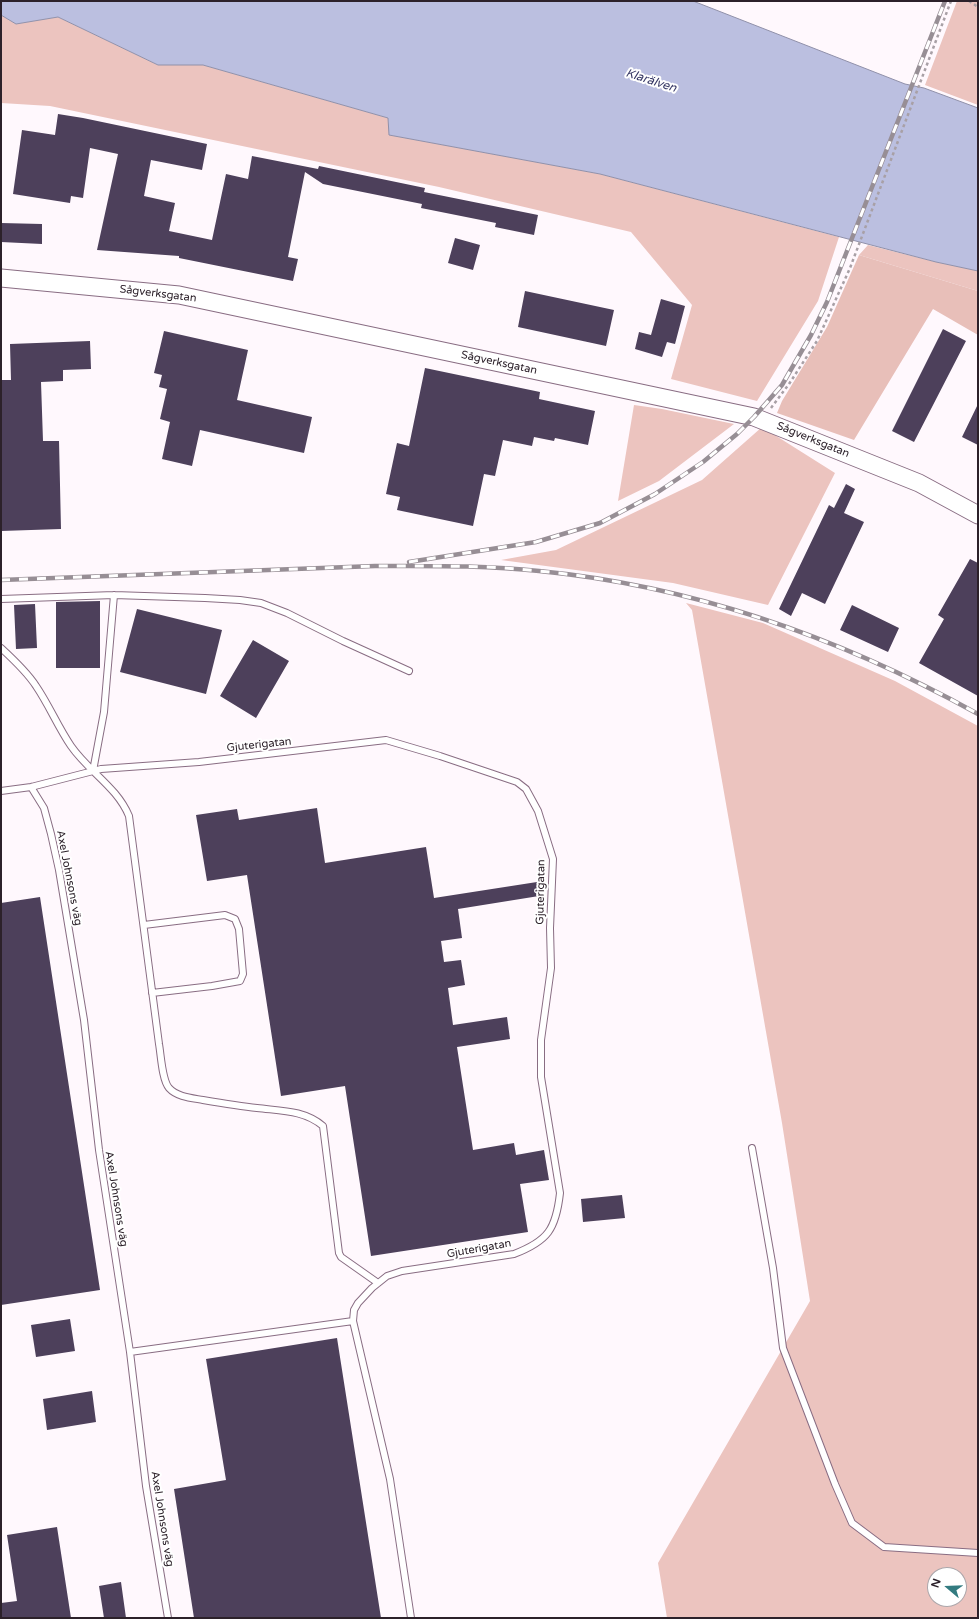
<!DOCTYPE html>
<meta charset="utf-8">
<style>
body{margin:0}
#map{position:relative;width:979px;height:1619px;overflow:hidden;background:#fff8fd;font-family:"Varela Round",sans-serif}
canvas{display:block}
.frame{position:absolute;inset:0;border:2px solid #2c212a;pointer-events:none}
.north{position:absolute;left:927px;top:1567px;width:40px;height:40px;box-sizing:border-box;background:#fff;border:1px solid #aba6aa;border-radius:50%;rotate:289deg;font-size:11px;font-weight:700;line-height:16px;text-align:center;color:#2c212a}
.north::after{content:'';display:block;margin:auto;width:14px;height:18px;background:#337b80;clip-path:polygon(50% 0,100% 100%,50% 72%,0 100%)}
</style>
<div id="map">
<canvas width="979" height="1619"></canvas>
<div class="frame"></div>
<div class="north">N</div>
</div>
<script>
const context = document.querySelector('canvas').getContext('2d');
context.lineJoin = 'round';
function fillPath(path, color) { context.fillStyle = color; context.fill(path, 'evenodd'); }
function trace(path, color, width, dash) { context.strokeStyle = color; context.lineWidth = width; context.lineCap = dash ? 'butt' : 'round'; context.setLineDash(dash || []); context.stroke(path); }
function drawText(font, color, halo, rows, align = 'center') {
  context.font = font + ' "Varela Round",sans-serif'; context.lineWidth = 4; context.setLineDash([]); context.textBaseline = 'middle'; context.strokeStyle = halo; context.fillStyle = color; for (const [text, x, y, turn = 0] of rows) {
    context.save(); context.translate(x, y); context.rotate((+turn || 0) * Math.PI / 180); context.textAlign = isNaN(turn) ? turn : align; if (halo) context.strokeText(text, 0, 0); context.fillText(text, 0, 0); context.restore();
  }
}
fillPath(new Path2D(`
 M957,1H978V105L925,85Z
 M1,15L16,24L58,17L158,65H203L388,118L390,135L600,174L839,237L818,301L757,401L671,379L692,305L631,232L439,187L50,106L1,103Z
 M868,245L936,262L978,271V291L859,255Z
 M634,405L662,409L734,424L659,481L618,501Z
 M762,427L835,473L768,605L673,583L501,560L556,550L702,480Z
 M686,603L763,623L895,681L978,726V1618H667L658,1563L810,1301L782,1123L692,610ZM935,1575H959V1599H935Z`), '#ecc4bf');
fillPath(new Path2D(`
 M859,255L978,291V335L933,309L854,440L777,413L782,401L827,327Z`), '#e8bfb9');
const water = new Path2D(`
 M1,1H693L905,84L924,88L978,108V271L936,262L600,174L389,135L388,118L203,65H158L58,17L16,24L1,15Z`);
fillPath(water, '#bbbfe0');
trace(water, '#9090a9', 1);
fillPath(new Path2D(`
 M58,114L83,118L207,144L202,170L151,160L144,196L175,203L169,231L212,240L226,174L248,179L252,156L318,169L319,166L425,188L424,192L538,215L534,235L495,227L496,223L421,208L422,204L323,184L305,172L288,257L298,259L293,281L179,258V256L97,250L118,154L90,148L83,198L71,196L70,203L13,194L22,130L55,135Z
 M1,223L42,224V244L1,242Z
 M455,238L480,245L473,270L448,263Z
 M525,291L614,310L606,346L518,327Z
 M661,299L685,306L675,344L667,342L662,357L635,349L639,332L651,335Z
 M943,329L966,341L914,442L892,431Z
 M164,331L248,350L237,400L312,417L304,453L200,430L192,466L162,459L170,422L160,419L167,389L159,387L162,375L154,373Z
 M90,341L91,369L63,370V381L41,382L43,441H59L61,529L1,531V380H11L10,344Z
 M425,368L540,392L539,399L595,411L588,445L555,438L554,441L534,437L532,446L503,440L495,476L484,474L473,526L397,510L400,497L386,494L397,443L409,446Z
 M978,404V445L962,437Z
 M846,484L855,489L844,513L864,522L825,604L802,593L791,616L779,609L829,505L834,508Z
 M970,559L978,563V696L919,663L944,619L938,615Z
 M100,601V668H56V602Z
 M35,604L37,648L16,649L14,605Z
 M852,605L899,628L888,652L840,630Z
 M137,609L222,630L206,694L120,672Z
 M253,640L289,661L256,718L220,696Z
 M317,808L325,863L426,847L434,898L537,882L539,896L458,909L462,938L441,941L444,962L461,960L465,985L448,988L453,1025L507,1017L510,1039L457,1047L473,1150L514,1143L516,1155L544,1150L549,1180L520,1184L528,1232L371,1256L345,1086L281,1096L247,875L207,881L196,815L237,809L239,820Z
 M40,897L100,1290L1,1305V903Z
 M622,1195L625,1218L583,1222L581,1199Z
 M70,1319L75,1351L36,1357L31,1325Z
 M337,1338L381,1618H194L174,1489L226,1480L206,1359Z
 M92,1391L96,1422L47,1430L43,1399Z
 M57,1527L71,1618H1V1603L17,1601L7,1535Z
 M121,1582L126,1618H104L99,1586Z`), '#4d405b');
const lane = new Path2D(`
 M1,599L114,595L205,598L240,600L261,603L287,613L343,641L409,671
 M1,648C13,659 27,672 36,686C49,705 58,727 71,746C89,772 117,787 129,816L159,1044C161,1055 162,1080 169,1088C177,1097 192,1098 203,1100C221,1103 239,1106 257,1108C281,1111 304,1110 323,1126L339,1253L341,1257L378,1283
 M93,771L104,712L114,595
 M31,787L44,808L51,834L59,870L84,1020L99,1150L130,1352L146,1486L168,1618
 M1,791L31,787L101,769L199,762L386,740L440,756L517,782L526,789L538,811L553,859L550,928L551,968L541,1040V1077L560,1193C556,1229 548,1241 514,1254L402,1271L387,1276L372,1288L358,1303L354,1310L353,1321L390,1479L411,1618
 M144,925L225,915L235,919L239,929L243,974L240,981L212,986L152,993
 M752,1148L773,1268L783,1348L835,1484L852,1523L884,1547L978,1553
 M130,1352L353,1321`);
const secondary = new Path2D(`
 M1,278L179,295L754,417L919,483L978,515`);
trace(lane, '#896d83', 8);
trace(secondary, '#896d83', 19);
trace(new Path2D(`
 M969,1L978,7
 M771,408L789,384L817,341L850,268L951,1`), '#a8a0a6', 2.5, [3, 3]);
trace(lane, '#fff', 6);
trace(secondary, '#fff', 17);
const rail = new Path2D(`
 M409,562L536,542L600,523L655,494L703,462L737,434L754,417L782,385L811,335L827,302L945,1
 M1,580L375,566C430,566 485,565 539,571C694,586 843,639 978,714`);
trace(rail, '#978e95', 4.5);
trace(rail, '#fff', 3, [9]);
drawText('11px', '#2c212a', '#fff', [
 ["Sågverksgatan",158,294,7],
 ["Sågverksgatan",499,363,12],
 ["Sågverksgatan",813,440,22],
 ["Gjuterigatan",259,745,-6],
 ["Axel Johnsons väg",69,878,79],
 ["Gjuterigatan",541,892,-89],
 ["Axel Johnsons väg",116,1199,81],
 ["Gjuterigatan",479,1249,-10],
 ["Axel Johnsons väg",162,1519,81]
]);
drawText('italic 12px', '#383966', '#fff', [
 ["Klarälven",651,81,18]
]);
</script>
